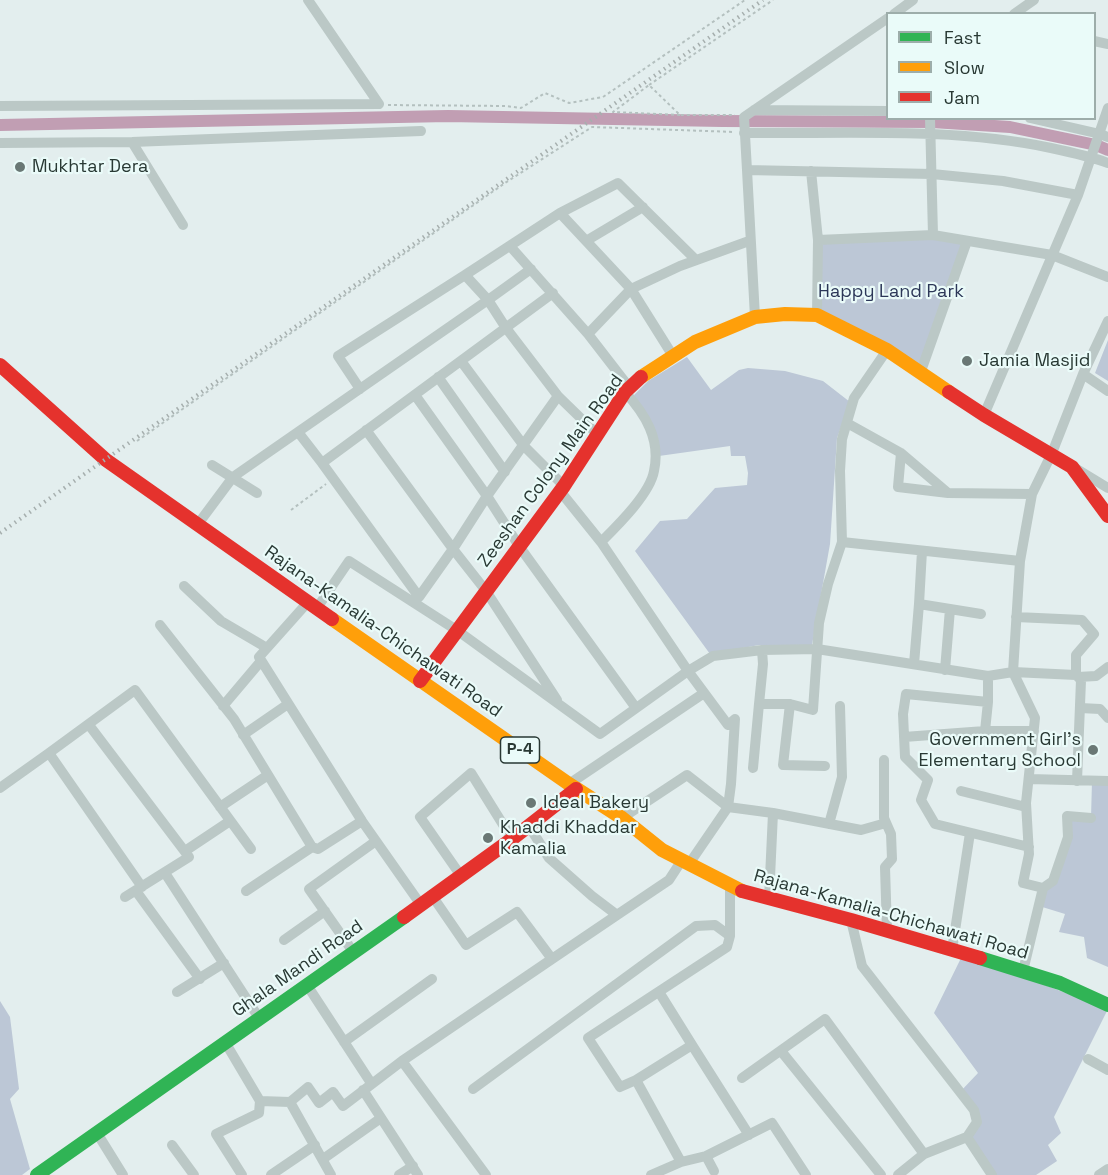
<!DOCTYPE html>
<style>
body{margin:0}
#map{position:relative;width:1108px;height:1175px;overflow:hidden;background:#e3eeee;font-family:"Space Grotesk",sans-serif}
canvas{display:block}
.legend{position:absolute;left:886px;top:12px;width:210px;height:108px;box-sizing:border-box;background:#eafbf9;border:2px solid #9dadaa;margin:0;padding:8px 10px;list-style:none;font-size:18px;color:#293934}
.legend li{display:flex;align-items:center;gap:12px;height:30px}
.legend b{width:30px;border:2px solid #9dadaa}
</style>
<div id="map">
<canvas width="1108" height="1175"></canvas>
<ul class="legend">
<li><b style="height:8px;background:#30b455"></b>Fast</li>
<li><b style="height:8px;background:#ff9f0a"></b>Slow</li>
<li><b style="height:8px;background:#e5322d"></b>Jam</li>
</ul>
</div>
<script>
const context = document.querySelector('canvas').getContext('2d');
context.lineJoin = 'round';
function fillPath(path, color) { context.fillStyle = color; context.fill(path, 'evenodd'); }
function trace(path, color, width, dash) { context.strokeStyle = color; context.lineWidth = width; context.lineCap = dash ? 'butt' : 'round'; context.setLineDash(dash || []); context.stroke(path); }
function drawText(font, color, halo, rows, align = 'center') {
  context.font = font + ' "Space Grotesk",sans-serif'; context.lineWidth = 4.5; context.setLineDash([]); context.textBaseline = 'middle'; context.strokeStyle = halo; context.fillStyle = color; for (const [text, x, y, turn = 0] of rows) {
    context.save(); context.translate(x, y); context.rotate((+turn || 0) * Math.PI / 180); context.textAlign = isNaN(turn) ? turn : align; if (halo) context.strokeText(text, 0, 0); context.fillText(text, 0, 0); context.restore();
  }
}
fillPath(new Path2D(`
 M933,235L967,241L921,371L817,315L818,243Z
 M1108,340V381L1095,373Z
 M687,357L711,390L739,370L748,368L785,371L823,381L850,402L837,438L830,544L812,645H759L710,654L635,551L660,521L687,519L715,488L747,485L748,473L745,456H731L730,446L659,456L634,395L648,381Z
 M1092,781H1108V967L1087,958L1084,937L1059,932L1065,914L1039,906L1059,860L1067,816L1091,818Z
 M963,954L1108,1009L1054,1117L1061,1133L1048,1145L1057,1161L1036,1175H992L967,1137L977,1122L960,1092L978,1073L934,1013Z
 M0,1001L10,1017L19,1089L10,1099L30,1169L22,1175H0Z`), '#bcc7d6');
trace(new Path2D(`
 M0,125L448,116L722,121L932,122L1010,127L1096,145L1108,150`), '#c19eb3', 12);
trace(new Path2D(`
 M649,85L773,0
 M388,105L506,106L521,108L545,93L569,103L603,97L745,0
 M680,115L613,112L649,85L680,115H735
 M137,441L505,183L592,127L735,132
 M291,510L326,484`), '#b4c0bf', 2, [3, 3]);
trace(new Path2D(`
 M308,0L379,104
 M894,14L913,0
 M1014,14L1034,0
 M1094,41L1108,44
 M0,106L379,104
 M754,110L888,111
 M930,118L933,235
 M1030,118L1100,134L1108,137
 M744,133C846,134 951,127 1051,148C1070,152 1089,156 1108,163
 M132,142L183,225
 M0,143L132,142L421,131
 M747,170L744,117L888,18
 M811,171L818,240
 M560,213L631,289L673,356
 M586,241L643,207
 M510,246L588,334
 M531,269L488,300L465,275L560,213L618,183L696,260
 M817,315L818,240L933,235L1052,255L1108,277
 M755,317L747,170L932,174L1003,181L1078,195
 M461,361L524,446L564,486
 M921,371L967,241
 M1083,374L1108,391
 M438,377L505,472
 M629,387L588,334L631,289L680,266L749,241
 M360,389L338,356L465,275
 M415,395L487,496L453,549L486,591L557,700
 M558,396L597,434
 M984,415L1078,195L1108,108
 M847,423L901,453L948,493
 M366,430L453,549L419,597L322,463L553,293
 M298,432L322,463
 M901,453L898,487L948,493L1032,494
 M212,465L257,493
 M1075,468L1108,488
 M560,491L601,542L688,671L728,725L735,719L731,784L728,807L689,864
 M198,524L233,477L488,300L506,328L558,396L487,496L519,546L636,708
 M601,542C617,526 650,494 654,471C661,439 645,414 625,392
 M842,542L1020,561
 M184,586L221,621L267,648
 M308,602L259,657L362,821L421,905
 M919,604L922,551
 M317,608L349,561L458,631L600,734L688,671L713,656L762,650L817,649L988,676
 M1016,617L1082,620L1094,634L1076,655V675
 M160,625L234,719L312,847L318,849L362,821
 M762,650L763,664L759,704H790
 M914,664L919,604L950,609
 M945,670L950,609L981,614
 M1078,677L1096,676L1108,667
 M988,702V676L1013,672L1076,675L1081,680L1077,781
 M223,706L261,661
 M1080,708L1100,709L1108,718
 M89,725L189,857L125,897
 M243,735L288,704
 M904,737L985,731
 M884,760V818L891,834L892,859L885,867L887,931
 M825,766L783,765L790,704L813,710L819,623L828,584L842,542L840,471L842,439L854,398L887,350
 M753,768L759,704
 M1029,779L1108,781
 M569,784L704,693
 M0,788L49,753
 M961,791L1026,807
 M220,807L268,775
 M622,818L687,775L728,807L773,813
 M829,824L842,777L840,706
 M529,826L549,858L592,896L617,915L669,880L682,860
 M1029,847L935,824L921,800L928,780L905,757L903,714L906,694L988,702L985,731H1034
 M185,851L230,821
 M165,873L259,1018
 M461,876L420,817L471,773L512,839
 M730,885V936
 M142,887L49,753L135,690L251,849
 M1043,888L1053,881L1068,837L1067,816L1091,818
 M136,891L200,979
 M246,891L312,847
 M433,897L466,945L517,912L552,959L617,915
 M769,899L773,813L861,830L886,823
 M851,920L862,966L974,1110L977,1122L967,1137
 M284,940L325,911
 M952,950L970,833
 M354,953L309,889L376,841
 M1023,971L1043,888L1023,883L1029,854L1026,803L1035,718L1013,672L1020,561L1032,494L1052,453L1083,374L1108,321
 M307,985L371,1083
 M177,992L224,963
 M225,1042L260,1101
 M344,1042L432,979
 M692,1045L749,1135
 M781,1051L881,1175
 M1088,1059L1108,1070
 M402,1061L486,1175
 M742,1078L825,1019L924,1154
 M636,1080L692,1045L659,992
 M473,1089L696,926L715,925L730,936L727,947L588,1038L620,1087L636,1080L681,1162L651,1175
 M363,1090L418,1175
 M290,1102L331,1175
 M97,1133L123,1175
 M172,1145L194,1175
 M706,1156L772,1123L806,1175
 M323,1159L381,1118
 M681,1162L706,1156L714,1171
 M242,1175L216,1134L259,1113L260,1101L290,1102L308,1087L319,1103L333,1092L343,1106L402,1061L552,959
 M271,1175L315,1145
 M399,1175L413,1166
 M898,1175L924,1154L967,1137L992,1175
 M1099,1175L1108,1169`), '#bbc8c6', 10);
trace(new Path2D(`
 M980,958L1060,983L1108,1005
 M37,1175L404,917`), '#30b455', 14);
trace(new Path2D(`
 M641,377L695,342L755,317L785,314L817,315L887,350L949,392
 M332,619L569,784L622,818L662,850L742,891`), '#ff9f0a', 14);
trace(new Path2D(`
 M0,365L106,460L332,619
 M949,392L984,415L1072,467L1108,516
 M420,681L564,486L625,392L641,377
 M742,891L851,920L980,958
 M404,917L512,839L576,789`), '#e5322d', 14);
trace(new Path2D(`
 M0,533L763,0`), '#a6afae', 4, [1.5, 4.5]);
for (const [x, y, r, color] of [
 [20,167,6,"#6a7875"],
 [967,361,6,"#6a7875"],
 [1093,750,6,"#6a7875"],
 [531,803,6,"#6a7875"],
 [488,838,6,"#6a7875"]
]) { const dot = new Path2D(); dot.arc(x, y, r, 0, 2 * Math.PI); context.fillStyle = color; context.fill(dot); trace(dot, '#eafbf9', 2); }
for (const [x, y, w] of [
 [520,750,39]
]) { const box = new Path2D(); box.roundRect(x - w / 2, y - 13, w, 26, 4.5); context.fillStyle = '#eafbf9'; context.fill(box); trace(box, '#293934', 1.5); }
drawText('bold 16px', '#293934', null, [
 ["P-4",520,750]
]);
drawText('18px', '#293934', '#eafbf9', [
 ["Mukhtar Dera",32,167],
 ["Jamia Masjid",979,361],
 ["Government Girl's",1081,740,"right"],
 ["Elementary School",1081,761,"right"],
 ["Ideal Bakery",543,803],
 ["Khaddi Khaddar",500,828],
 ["Kamalia",500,849]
], 'left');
drawText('18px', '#2c3758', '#eafbf9', [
 ["Happy Land Park",891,292]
]);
drawText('18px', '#293934', '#eafbf9', [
 ["Zeeshan Colony Main Road",551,471,-54],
 ["Rajana-Kamalia-Chichawati Road",383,632,35],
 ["Rajana-Kamalia-Chichawati Road",891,915,16],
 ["Ghala Mandi Road",298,969,-35]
]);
</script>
